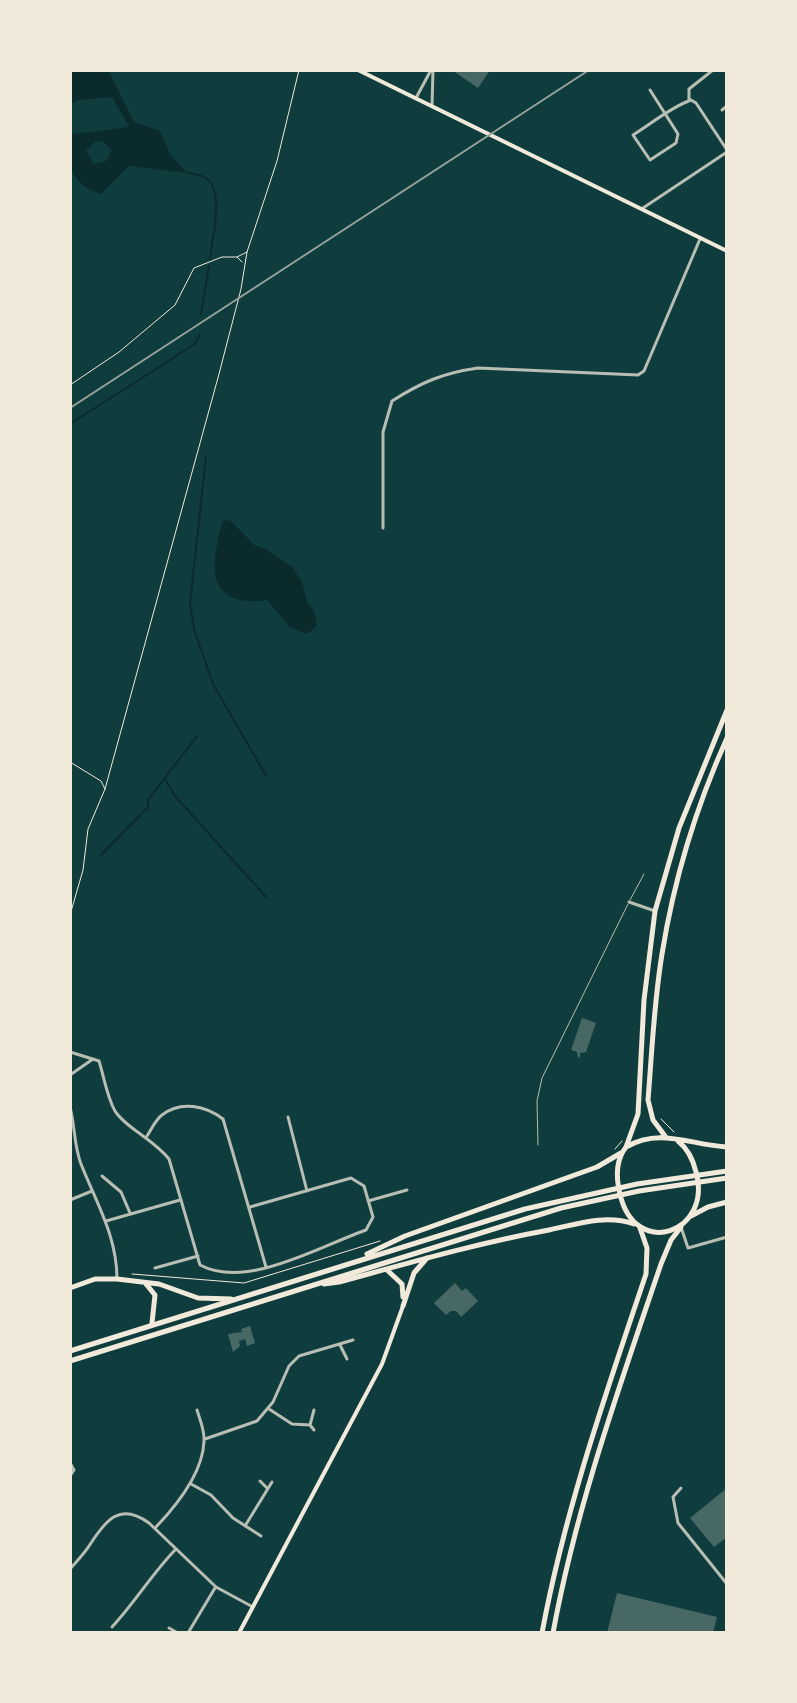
<!DOCTYPE html>
<style>
body{margin:0}
#map{position:relative;width:797px;height:1703px;overflow:hidden;background:#0f3d3e;font-family:"Golos Text",sans-serif}
canvas{display:block}
.frame{position:absolute;inset:0;border:72px solid #f1e9da;pointer-events:none}
</style>
<div id="map">
<canvas width="797" height="1703"></canvas>
<div class="frame"></div>
</div>
<script>
const context = document.querySelector('canvas').getContext('2d');
context.lineJoin = 'round';
function fillPath(path, color) { context.fillStyle = color; context.fill(path, 'evenodd'); }
function trace(path, color, width, dash) { context.strokeStyle = color; context.lineWidth = width; context.lineCap = dash ? 'butt' : 'round'; context.setLineDash(dash || []); context.stroke(path); }
fillPath(new Path2D(`
 M70,70H108L134,122L160,131L170,155L187,173L129,166L101,194C66,182 70,164 70,131L75,134L129,127L112,97L77,100L70,106ZM95,141L103,142L112,150L106,161L94,164L86,151Z
 M224,520L231,521L254,545L266,549L292,567L302,582L307,602L315,613L317,626L307,634L290,627L267,600C229,606 209,590 216,551C218,541 219,529 224,520Z`), '#0a2a2b');
trace(new Path2D(`
 M187,173C193,174 201,175 206,178C225,190 212,240 210,259
 M201,314L209,266
 M70,424L195,344L200,334
 M206,456L190,604L194,629L213,684L266,776
 M165,779L175,796L267,898
 M101,855L148,807V800L197,736`), '#0a2a2b', 2);
fillPath(new Path2D(`
 M452,70H490L478,88Z
 M582,1018L596,1023L586,1052L580,1053V1057L578,1058L577,1052L571,1050Z
 M455,1283L462,1291L466,1288L478,1301L461,1317L456,1311H451L446,1315L434,1303Z
 M250,1326L255,1343L247,1346L245,1339L239,1341L240,1346L233,1352L228,1334L242,1332L241,1329Z
 M727,1488V1537L714,1547L690,1518Z
 M617,1593L717,1617L713,1633H607Z`), '#486865');
trace(new Path2D(`
 M242,262L237,257L247,252
 M70,385L119,352L175,305L194,268L222,257H237
 M70,762L101,781L105,789
 M70,915L83,870L88,829L105,789L219,374L241,289L247,252L277,161L299,70
 M661,1119L674,1132
 M615,1149L622,1141
 M132,1274L244,1283L380,1241`), '#f1e9da', 1);
trace(new Path2D(`
 M630,900L644,874
 M538,1145L537,1101L542,1078L628,904`), '#b8beb3', 1);
trace(new Path2D(`
 M650,90L678,134L676,143L650,160L633,135C651,124 671,107 691,100L696,103L727,150
 M416,98L431,70
 M689,101V89L713,70
 M432,106L433,70
 M722,110L727,106
 M643,208L727,152
 M383,528V432L392,401C422,382 443,373 478,368L638,375L644,371L700,239
 M629,902L655,911
 M70,1052L99,1061C104,1077 107,1097 115,1111C126,1128 153,1139 169,1159L200,1265C247,1290 320,1246 366,1230L373,1217L364,1186L351,1178L250,1207
 M70,1075L93,1059
 M70,1107C75,1126 74,1146 81,1164C96,1202 117,1236 117,1279
 M288,1117L307,1191
 M147,1136C151,1130 156,1119 162,1115C181,1100 206,1106 223,1119L266,1267
 M102,1176L121,1192L130,1213
 M70,1200L92,1191
 M368,1201L407,1190
 M106,1221L180,1200
 M681,1227L688,1248L727,1237
 M155,1268L198,1256
 M340,1345L347,1359
 M269,1409L292,1424L310,1425L314,1430
 M310,1425L314,1410
 M205,1439L257,1421L273,1402L289,1366L299,1356L353,1340
 M70,1463L74,1470L70,1476
 M260,1481L267,1488
 M191,1484L211,1495L233,1518L261,1536
 M681,1488L673,1497L678,1523L727,1584
 M245,1526L272,1482
 M156,1527C177,1505 203,1473 204,1441C205,1431 200,1420 197,1410
 M70,1569C77,1561 85,1553 91,1543C106,1520 120,1502 149,1523L216,1587L251,1606
 M112,1627C135,1602 152,1574 175,1550
 M169,1628L178,1633
 M188,1633L215,1588`), '#b8beb3', 3);
trace(new Path2D(`
 M358,70L727,251
 M239,1633L382,1364L403,1306`), '#f1e9da', 4);
trace(new Path2D(`
 M146,1284L155,1295L152,1323
 M70,1288L95,1279H117L159,1284L198,1298L231,1299`), '#f1e9da', 5);
trace(new Path2D(`
 M665,1136L653,1120L648,1100C652,1051 654,1002 662,954C674,879 696,807 727,738
 M678,1141C688,1149 693,1159 696,1172C713,1233 635,1260 620,1194C616,1178 615,1161 626,1147C660,1127 690,1145 727,1147
 M626,1147L638,1114L644,1000L655,911L679,828L727,710
 M691,1216L708,1207L727,1202
 M367,1254L405,1236L597,1167L621,1153
 M387,1270L402,1284L403,1297
 M324,1284L339,1282C409,1263 478,1243 549,1230C577,1224 606,1214 634,1224
 M403,1306L414,1273L427,1258
 M70,1351L525,1209L637,1184L727,1171
 M70,1361L561,1208L639,1191L727,1178`), '#f1e9da', 5);
trace(new Path2D(`
 M542,1633C565,1510 606,1393 646,1274L647,1248L640,1228
 M553,1633C576,1507 620,1385 661,1264L671,1240L681,1227`), '#f1e9da', 5);
trace(new Path2D(`
 M70,408L589,70`), '#97a49c', 2);
</script>
